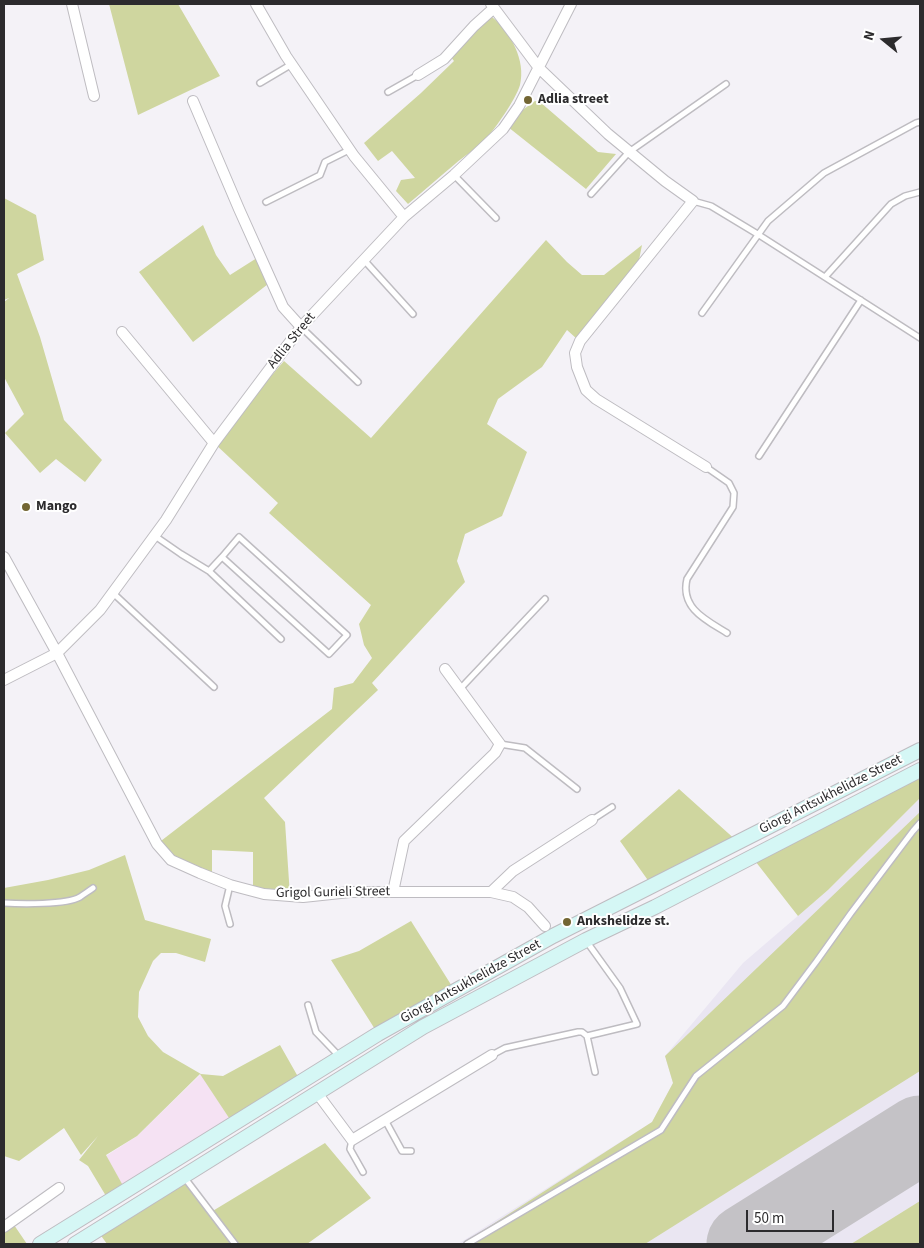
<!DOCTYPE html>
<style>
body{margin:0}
#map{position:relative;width:924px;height:1248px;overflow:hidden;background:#f4f2f7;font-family:"Source Sans 3",sans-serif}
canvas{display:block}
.frame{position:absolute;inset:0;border:5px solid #2c2b2d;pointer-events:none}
.north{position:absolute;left:859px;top:15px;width:50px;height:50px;-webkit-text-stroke:4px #fff;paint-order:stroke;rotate:287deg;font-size:14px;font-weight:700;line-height:20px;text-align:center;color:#2c2b2d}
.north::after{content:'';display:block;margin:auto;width:18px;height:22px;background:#2c2b2d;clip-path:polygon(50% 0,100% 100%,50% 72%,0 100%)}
.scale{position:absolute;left:746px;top:1210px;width:88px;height:22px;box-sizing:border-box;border:2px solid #2c2b2d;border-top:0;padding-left:6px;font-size:15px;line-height:18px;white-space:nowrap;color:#2c2b2d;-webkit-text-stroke:4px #fff;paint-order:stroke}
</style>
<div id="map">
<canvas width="924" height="1248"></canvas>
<div class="frame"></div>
<div class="north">N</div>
<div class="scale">50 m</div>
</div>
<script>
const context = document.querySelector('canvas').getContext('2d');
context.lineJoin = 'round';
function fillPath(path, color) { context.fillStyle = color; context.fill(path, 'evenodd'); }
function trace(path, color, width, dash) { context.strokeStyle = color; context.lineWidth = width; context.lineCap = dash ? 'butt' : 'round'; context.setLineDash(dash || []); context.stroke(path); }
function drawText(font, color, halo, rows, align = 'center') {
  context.font = font + ' "Source Sans 3",sans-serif'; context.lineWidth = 4; context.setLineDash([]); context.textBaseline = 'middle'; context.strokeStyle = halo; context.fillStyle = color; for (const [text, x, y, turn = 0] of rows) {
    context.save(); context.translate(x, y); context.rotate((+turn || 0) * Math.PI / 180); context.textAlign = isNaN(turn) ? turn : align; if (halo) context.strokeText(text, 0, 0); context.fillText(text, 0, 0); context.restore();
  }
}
fillPath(new Path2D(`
 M201,1074L233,1124L126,1191L106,1156L137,1136Z`), '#f5e2f3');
fillPath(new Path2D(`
 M920,798V1244H458L652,1122L673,1083L665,1056L743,963L828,890Z`), '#eae6f2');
fillPath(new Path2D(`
 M109,4H178L220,76L138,115Z
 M492,17C511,32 526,61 520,85C516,99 495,129 485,140C476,149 464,156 455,164C439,177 424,191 408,204L396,191L401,180L415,178L392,151L378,161L364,143L421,93L454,61L450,56L476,29Z
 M535,101L540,102L598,152L616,154L586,189L508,127L517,114Z
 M4,198L36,215L44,260L17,274L40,337L64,420L102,460L85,482L56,459L40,473L5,433L24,414L4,377V302L9,298L4,300Z
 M203,225L216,255L230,275L260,256L272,281L193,342L139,272Z
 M546,240L567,262L582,275H604L642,245L639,260L577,339L567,330L542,367L498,399L487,424L527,452L502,516L465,534L457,561L465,582L372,683L378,690L264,798L285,822L290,896L253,891V852L212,850V878L171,860L157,844L332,709L334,688L353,683L372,658L364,645L359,624L371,605L269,513L278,503L214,443L284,361L371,438Z
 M920,770V798L828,890L798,916L752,857Z
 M679,789L738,842L652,886L620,841Z
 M920,812V1071L645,1244H462L652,1122L673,1083L665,1056Z
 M125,855L145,920L211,939L205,962L176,953H161L153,961L139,992L138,1017L148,1036L163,1052L201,1074L223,1076L280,1045L301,1082L233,1124L200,1074L137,1136L106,1155L126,1191L109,1201L88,1166L79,1160L98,1136L81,1155L64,1128L19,1161L4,1156V888L48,880L89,870Z
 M411,921L455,991L378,1034L331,960L359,951Z
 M325,1143L371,1198L307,1244H107L97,1230L183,1176L211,1212Z
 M920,1201V1244H851Z
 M12,1222L27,1244H4V1227Z`), '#cfd69f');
trace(new Path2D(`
 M746,1244L920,1135`), '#c4c2c6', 79);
const service = new Path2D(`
 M260,83L292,64
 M388,92L418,75
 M454,175L496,218
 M591,194L629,152L726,84
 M693,201L711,206L759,235L920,338
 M266,202L320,175L325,162L349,150
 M364,260L413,314
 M825,277L891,204L905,196L920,192
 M702,313L768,221L824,173L916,123L920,122
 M301,327L358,382
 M759,456L861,300
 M706,467L729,483L734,493L733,507L687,579C680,608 706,620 727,633
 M155,536L181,554L209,571L222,557
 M239,537L347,635L329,654L222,557Z
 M209,571L281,639
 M113,593L214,687
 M460,689L545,599
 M500,744L525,748L577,789
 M592,820L612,807
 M230,885L225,906L230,924
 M4,903C20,904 66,905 80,897C84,894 89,891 93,888
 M308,1005L316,1032L340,1057
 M587,1036L595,1072
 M492,1055L505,1048L578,1032H582L587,1036L637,1024L620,988L587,942
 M385,1120L402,1151H411
 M352,1140L350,1149L363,1172
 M184,1177L235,1244
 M467,1244L661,1130L696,1076L783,1006L816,962L851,913L913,831L920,823`);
const minor = new Path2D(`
 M72,4L94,96
 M256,4L286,56L354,156L404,217
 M491,4L539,68L608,134L665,181L693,201L580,341L575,353L577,367L586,390L596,399L706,467
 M418,75L444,59L474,26L494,8
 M193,101L239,209L283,307L301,327
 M122,332L214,443
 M4,557L57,653L157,844L171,860L200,873L230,885L264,894L303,897L350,892H491L513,897L528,907L545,926
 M4,680L57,653L100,610L166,520L214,443L301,327L404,217L454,175L503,129L519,106L571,4
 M393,892L404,841L495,753L500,744L445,669
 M491,892L513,871L592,820
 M317,1093L352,1140L492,1055
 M4,1227L59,1188`);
const secondary = new Path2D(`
 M40,1244L378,1034L553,936L920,750
 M75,1244L423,1027L586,940L655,907L920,770`);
trace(service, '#bebcc1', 8);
trace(minor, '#bebcc1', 12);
trace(secondary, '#bebcc1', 16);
trace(service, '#fff', 5);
trace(minor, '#fff', 10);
trace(secondary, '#d5f7f5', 14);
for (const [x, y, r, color] of [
 [528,100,5,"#736633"],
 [26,507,5,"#736633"],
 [567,922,5,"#736633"]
]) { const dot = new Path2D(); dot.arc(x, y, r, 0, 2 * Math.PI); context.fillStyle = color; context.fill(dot); trace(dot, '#fff', 2); }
drawText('bold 14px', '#2c2b2d', '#fff', [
 ["Adlia street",538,100],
 ["Mango",36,507],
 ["Ankshelidze st.",577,922]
], 'left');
drawText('14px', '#2c2b2d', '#fff', [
 ["Adlia Street",292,341,-51],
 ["Giorgi Antsukhelidze Street",831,795,-27],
 ["Grigol Gurieli Street",333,893,-1],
 ["Giorgi Antsukhelidze Street",471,982,-29]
]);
</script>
